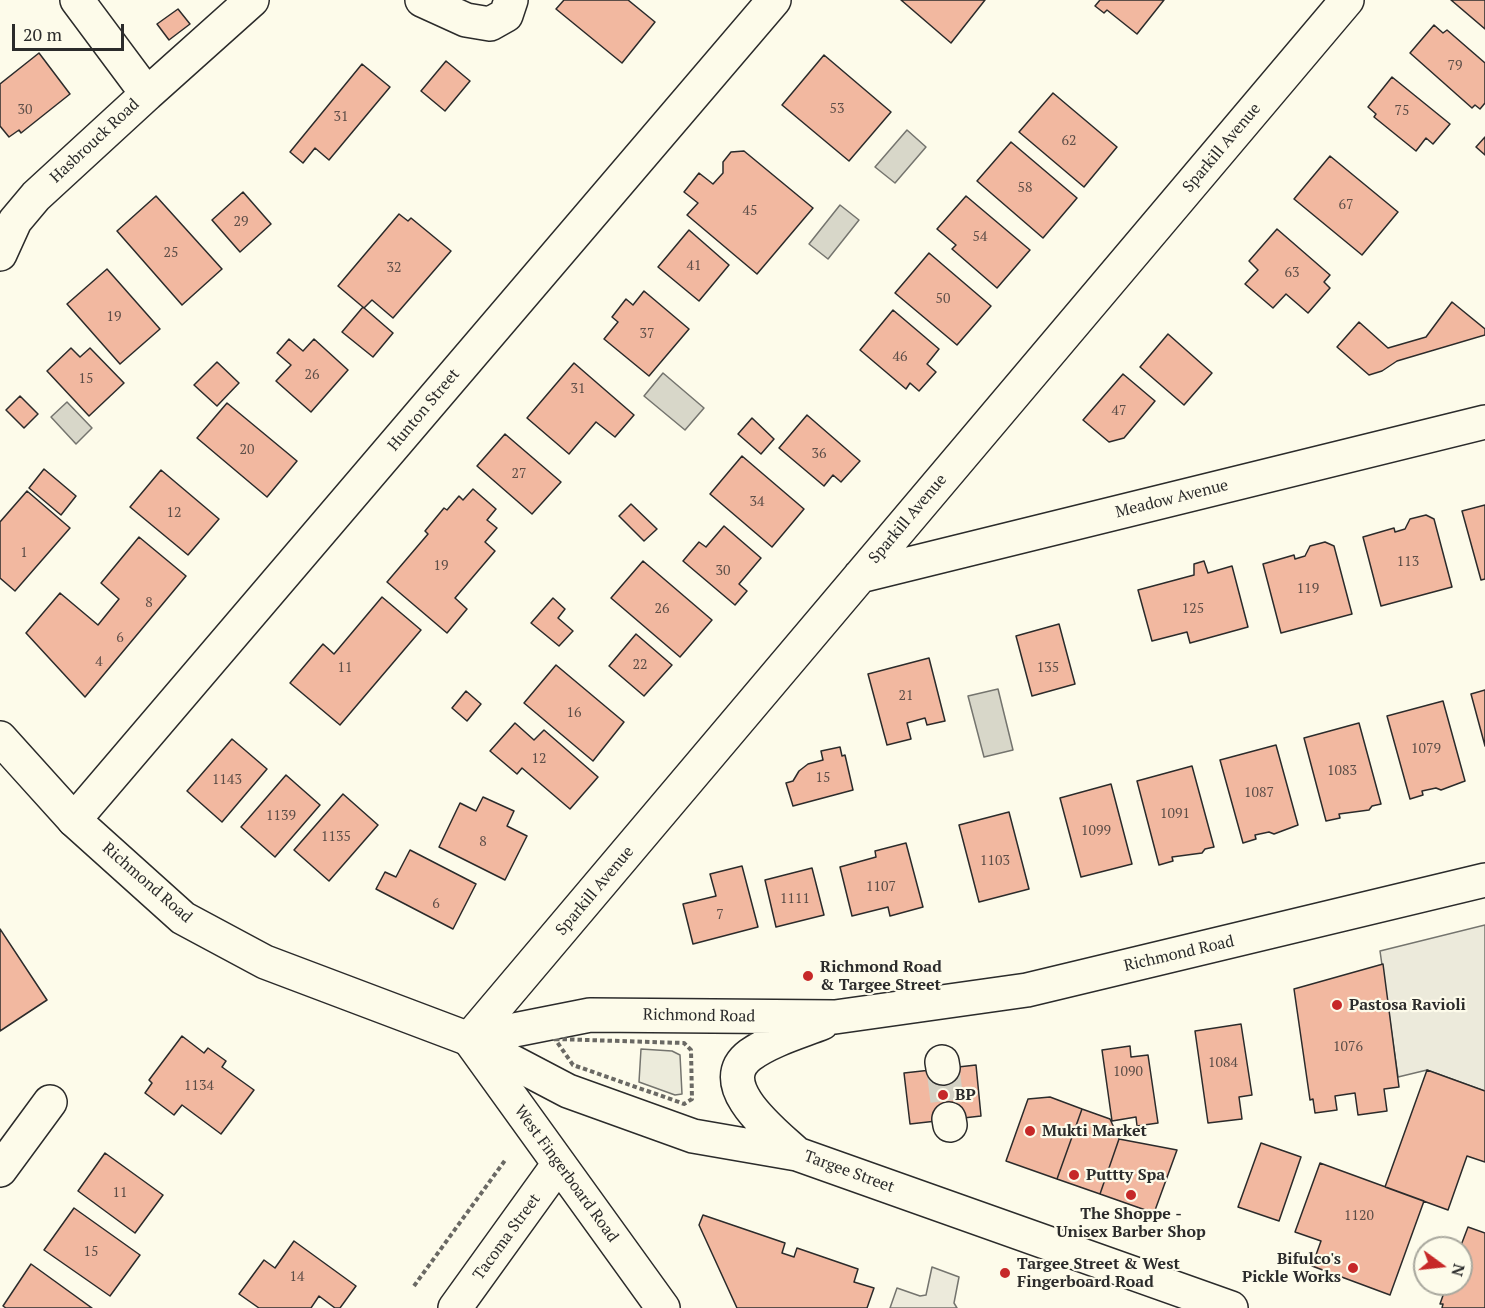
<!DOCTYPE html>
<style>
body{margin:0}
#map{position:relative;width:1485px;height:1308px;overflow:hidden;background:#fdfbea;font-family:"PT Serif",serif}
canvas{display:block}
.north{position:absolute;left:1413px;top:1236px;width:60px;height:60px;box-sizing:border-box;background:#fdfbea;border:2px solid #a9a89e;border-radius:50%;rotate:105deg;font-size:16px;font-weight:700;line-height:24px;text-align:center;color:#2b2b2b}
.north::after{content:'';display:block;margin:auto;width:21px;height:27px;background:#c62828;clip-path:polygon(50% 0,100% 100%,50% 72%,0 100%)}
.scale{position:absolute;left:12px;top:24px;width:112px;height:27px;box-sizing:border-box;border:3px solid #2b2b2b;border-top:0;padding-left:8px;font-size:18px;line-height:21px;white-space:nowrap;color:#2b2b2b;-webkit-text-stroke:4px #fdfbea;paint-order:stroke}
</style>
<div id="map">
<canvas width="1485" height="1308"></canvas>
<div class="north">N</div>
<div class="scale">20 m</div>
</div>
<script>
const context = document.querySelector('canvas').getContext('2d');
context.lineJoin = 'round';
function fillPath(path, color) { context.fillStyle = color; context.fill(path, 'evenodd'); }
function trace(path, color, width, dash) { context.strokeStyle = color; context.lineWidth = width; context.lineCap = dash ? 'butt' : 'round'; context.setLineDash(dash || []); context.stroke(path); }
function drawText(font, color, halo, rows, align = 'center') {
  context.font = font + ' "PT Serif",serif'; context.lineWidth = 4.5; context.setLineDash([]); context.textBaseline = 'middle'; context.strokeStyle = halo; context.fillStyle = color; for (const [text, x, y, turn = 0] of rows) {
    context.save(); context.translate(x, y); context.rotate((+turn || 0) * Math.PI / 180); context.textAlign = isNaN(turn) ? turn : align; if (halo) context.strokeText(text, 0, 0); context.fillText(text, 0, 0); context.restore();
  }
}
const green = new Path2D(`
 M641,1049L672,1051L680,1055L682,1094L675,1095L639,1082Z`);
fillPath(green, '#ecebdb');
trace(green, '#74746e', 1.5);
const parking = new Path2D(`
 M1485,925V1091L1427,1070L1398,1077L1380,951Z
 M932,1267L959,1277L954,1303L957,1308H890L897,1288L920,1296L926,1295Z`);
fillPath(parking, '#eceadb');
trace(parking, '#74746e', 1.5);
const water = new Path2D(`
 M907,130L926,147L895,183L875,167Z
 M840,205L859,220L828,259L809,244Z
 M663,373L704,408L685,430L644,396Z
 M67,402L92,428L76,444L51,417Z
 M998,689L1013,750L984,757L968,696Z`);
fillPath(water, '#d8d7c9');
trace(water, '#74746e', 1.5);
const building = new Path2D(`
 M564,0H628L655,22L622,63L556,9Z
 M901,0H985L951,43Z
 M1100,0H1164L1137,34L1107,10L1104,13L1095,6Z
 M1451,0H1485V29Z
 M178,9L190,24L169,40L157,24Z
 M1434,25L1443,33L1447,30L1485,63V103L1480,109L1475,105L1472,108L1410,53Z
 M39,53L70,94L21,133L19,130L9,137L0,126V84Z
 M824,55L891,112L849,161L782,105Z
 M446,61L470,81L445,111L421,91Z
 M362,64L390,87L329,160L315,148L303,163L290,152Z
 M1392,77L1450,124L1433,144L1426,138L1416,151L1374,117L1376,114L1368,107Z
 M1053,93L1117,147L1084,187L1019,132Z
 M1485,137V155L1476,147Z
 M1011,142L1077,198L1043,238L977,181Z
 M744,151L813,208L757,274L687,215L698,203L684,192L699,173L713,184L723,173V162L731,152Z
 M1330,156L1398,212L1362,255L1294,199Z
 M243,192L271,224L240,252L212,220Z
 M156,196L222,269L182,305L117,231Z
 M966,196L1030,250L997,288L952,249L956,245L937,229Z
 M399,214L408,221L411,218L451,251L393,318L372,300L364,308L338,286Z
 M1277,229L1330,275L1324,282L1330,288L1308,313L1286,294L1273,308L1245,284L1258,270L1249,261Z
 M689,230L729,265L699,301L658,267Z
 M929,253L991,306L957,345L895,293Z
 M107,269L160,329L120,364L67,304Z
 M644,291L689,329L649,376L604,339L618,322L612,317L626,299L633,305Z
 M1452,302L1485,329V335L1397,361L1382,371L1369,375L1337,347L1359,322L1388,348L1426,337Z
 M363,307L393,333L373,357L342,332Z
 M893,310L939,349L927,364L936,372L919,391L910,383L906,389L860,350Z
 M1168,334L1212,373L1184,405L1140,367Z
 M289,339L303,351L314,339L348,370L311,412L276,381L291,365L277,353Z
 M71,348L80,357L90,348L124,383L89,416L47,371Z
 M217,362L239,383L217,406L194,385Z
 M574,363L634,415L615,437L596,422L569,454L527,418Z
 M1123,374L1155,401L1124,438L1109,442L1083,420Z
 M20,396L38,414L24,428L6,410Z
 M227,403L297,461L267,497L197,438Z
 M807,415L860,461L841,482L833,475L824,486L779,448Z
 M752,418L774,439L761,454L738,434Z
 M505,434L561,482L532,514L477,466Z
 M742,456L804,509L772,547L710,494Z
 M44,469L76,496L61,515L29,488Z
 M161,470L219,519L188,555L130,507Z
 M473,489L496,509L487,520L497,528L485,542L495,551L455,598L467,609L447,633L387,582L428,534L425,531L444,508L447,510L459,496L463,500Z
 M27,491L70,528L15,591L0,578V522Z
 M631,504L657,529L644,541L619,516Z
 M1485,505V579L1481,580L1462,511Z
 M1426,515L1434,519L1452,587L1381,606L1363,537L1394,528L1395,532L1405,529L1410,519Z
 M724,526L761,558L739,584L747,591L735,605L683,561L699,542L706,547Z
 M139,537L186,576L85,697L26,633L60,593L98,625L119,599L101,583Z
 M1325,542L1334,546L1352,614L1281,633L1263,564L1294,555L1295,559L1305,556L1310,546Z
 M643,561L712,620L680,657L611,598Z
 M1204,561L1208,573L1232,566L1248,627L1190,643L1187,632L1152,641L1138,590L1194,575V564Z
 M382,597L421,630L340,725L290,683L323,644L334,654Z
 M553,598L565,609L558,618L573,631L559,646L531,623Z
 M1059,624L1075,684L1032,696L1016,636Z
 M636,634L672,665L644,696L609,666Z
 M929,658L945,721L927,725L925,718L907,723L911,739L887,745L868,674Z
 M556,665L624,722L593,761L524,703Z
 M1485,690V746L1471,694Z
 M466,691L481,704L467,721L452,708Z
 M1443,701L1465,781L1441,790L1436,788L1422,791L1423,795L1410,799L1387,716Z
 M515,723L534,740L544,730L598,777L570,809L522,768L517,774L490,751Z
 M1359,723L1381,804L1372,806L1369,810L1339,814L1340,818L1326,821L1304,738Z
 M232,739L267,769L222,822L187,791Z
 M1276,745L1298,825L1274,834L1269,832L1255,835L1256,839L1243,843L1220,760Z
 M840,747L842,756L845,755L853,790L793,806L786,783L793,781L799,771L808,764L823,760L821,751Z
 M1192,766L1214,847L1205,849L1202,853L1172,857L1173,861L1159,865L1137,781Z
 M286,775L320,805L275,857L241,827Z
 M1111,784L1132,864L1081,877L1060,798Z
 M343,794L378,825L329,881L294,850Z
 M483,797L514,811L507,826L527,836L505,880L439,847L460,803L476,811Z
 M1009,812L1029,889L979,902L959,825Z
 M906,843L923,907L890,916L888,907L852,916L840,867L876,857L875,851Z
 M410,850L476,884L453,929L376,889L385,872L396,877Z
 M742,866L758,927L693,944L683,904L716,896L710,874Z
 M812,868L824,915L776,927L765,880Z
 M0,929L47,1000L0,1031Z
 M1383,964L1399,1087L1384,1089L1387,1111L1358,1115L1355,1093L1335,1096L1337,1110L1315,1113L1313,1099L1310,1100L1294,989Z
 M1241,1024L1252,1095L1239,1097L1242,1119L1208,1123L1195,1031Z
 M182,1036L204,1053L208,1048L226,1061L222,1067L254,1090L221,1134L182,1105L174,1115L145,1093L152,1083L149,1080Z
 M1130,1046L1131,1057L1148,1055L1158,1123L1137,1126L1136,1117L1112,1121L1102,1050Z
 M976,1065L981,1116L910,1124L904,1073Z
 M1427,1070L1485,1091V1162L1467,1156L1448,1210L1385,1187Z
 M1050,1097L1082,1109L1057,1179L1006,1161L1028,1099Z
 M1082,1109L1110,1119L1119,1139L1100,1194L1057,1179Z
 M1119,1139L1177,1150L1154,1213L1100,1194Z
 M1261,1143L1301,1157L1279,1221L1238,1207Z
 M105,1153L163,1195L135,1233L78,1191Z
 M1320,1163L1424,1201L1390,1295L1312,1266L1321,1241L1295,1232Z
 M74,1208L140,1255L110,1296L44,1250Z
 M703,1215L785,1243L782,1253L794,1257L797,1248L858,1269L854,1282L874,1288L867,1308H737L699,1225Z
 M1468,1227L1485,1233V1308H1442L1443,1304H1440L1447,1284H1461L1460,1248Z
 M294,1241L356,1286L340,1308H335L319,1296L311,1308H259L239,1294L264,1260L275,1268Z
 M31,1264L92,1308H6L3,1306Z`);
fillPath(building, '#f2b8a0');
trace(building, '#2b2b2b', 1.5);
trace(new Path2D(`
 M943,1068L949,1119`), '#d3d1c4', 33, [33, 16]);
const minor = new Path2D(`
 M422,0L466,20L490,24L506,15L511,0
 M147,94L252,0
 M0,254L15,221L36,196L147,94L77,0
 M860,576L1485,422
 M74,820L774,0
 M942,1062L943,1068
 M949,1119L950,1125
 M0,1170L50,1102
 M455,1308L558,1165
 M663,1308L469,1039L1347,0`);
const major = new Path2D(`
 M0,738L74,820L183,918L265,962L469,1039L568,1091L693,1136L797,1154L1231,1308
 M469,1039L590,1015L835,1017L1027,990L1485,880
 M797,1154C777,1135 710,1085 750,1055C771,1040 799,1032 822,1023`);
trace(minor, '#2b2b2b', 36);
trace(major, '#2b2b2b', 36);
trace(new Path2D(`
 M555,1039L684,1043L691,1050L692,1099L684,1104L676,1101L573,1065Z
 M414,1286L506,1159`), '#6a6964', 4, [4.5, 3]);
trace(minor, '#fdfbea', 33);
trace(major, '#fdfbea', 33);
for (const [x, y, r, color] of [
 [808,976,6,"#c62828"],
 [1337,1005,6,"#c62828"],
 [943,1095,6,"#c62828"],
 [1030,1131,6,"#c62828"],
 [1074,1175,6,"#c62828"],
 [1131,1195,6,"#c62828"],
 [1353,1268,6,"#c62828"],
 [1005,1273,6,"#c62828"]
]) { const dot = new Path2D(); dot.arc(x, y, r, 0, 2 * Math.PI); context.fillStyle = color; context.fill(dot); trace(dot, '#fdfbea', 2); }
drawText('14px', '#5d4e48', null, [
 ["79",1455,66],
 ["53",837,109],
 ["30",25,110],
 ["75",1402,111],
 ["31",341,117],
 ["62",1069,141],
 ["58",1025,188],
 ["67",1346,205],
 ["45",750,211],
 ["29",241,222],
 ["54",980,237],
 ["25",171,253],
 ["41",694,266],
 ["32",394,268],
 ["63",1292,273],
 ["50",943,299],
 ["19",114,317],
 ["37",647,334],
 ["46",900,357],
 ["26",312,375],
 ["15",86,379],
 ["31",578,389],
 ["47",1119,411],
 ["20",247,450],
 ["36",819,454],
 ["27",519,474],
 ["34",757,502],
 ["12",174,513],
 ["1",24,553],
 ["113",1408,562],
 ["19",441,566],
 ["30",723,571],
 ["119",1308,589],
 ["8",149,603],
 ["26",662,609],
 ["125",1193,609],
 ["6",120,638],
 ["4",99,662],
 ["22",640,665],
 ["11",345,668],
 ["135",1048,668],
 ["21",906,696],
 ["16",574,713],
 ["1079",1426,749],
 ["12",539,759],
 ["1083",1342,771],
 ["15",823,778],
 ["1143",227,780],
 ["1087",1259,793],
 ["1091",1175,814],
 ["1139",281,816],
 ["1099",1096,831],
 ["1135",336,837],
 ["8",483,842],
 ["1103",995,861],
 ["1107",881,887],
 ["1111",795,899],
 ["6",436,904],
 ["7",720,915],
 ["1076",1348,1047],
 ["1084",1223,1063],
 ["1090",1128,1072],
 ["1134",199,1086],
 ["11",120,1193],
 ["1120",1359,1216],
 ["15",91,1252],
 ["14",297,1277]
]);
drawText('16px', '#2b2b2b', '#fdfbea', [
 ["Hasbrouck Road",95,141,-43],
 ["Sparkill Avenue",1222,148,-50],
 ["Hunton Street",424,410,-50],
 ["Meadow Avenue",1172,499,-14],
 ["Sparkill Avenue",908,519,-50],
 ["Richmond Road",147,883,41],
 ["Sparkill Avenue",595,891,-50],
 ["Richmond Road",1179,954,-13],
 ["Richmond Road",699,1016,1],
 ["Targee Street",849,1172,20],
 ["West Fingerboard Road",566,1174,54],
 ["Tacoma Street",507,1237,-54]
]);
drawText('bold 16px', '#2b2b2b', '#fdfbea', [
 ["Richmond Road",820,967],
 ["& Targee Street",820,985],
 ["Pastosa Ravioli",1349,1005],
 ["BP",955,1095],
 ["Mukti Market",1042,1131],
 ["Puttty Spa",1086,1175],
 ["The Shoppe -",1131,1214,"center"],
 ["Unisex Barber Shop",1131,1232,"center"],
 ["Bifulco's",1341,1259,"right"],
 ["Pickle Works",1341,1277,"right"],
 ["Targee Street & West",1017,1264],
 ["Fingerboard Road",1017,1282]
], 'left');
</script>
